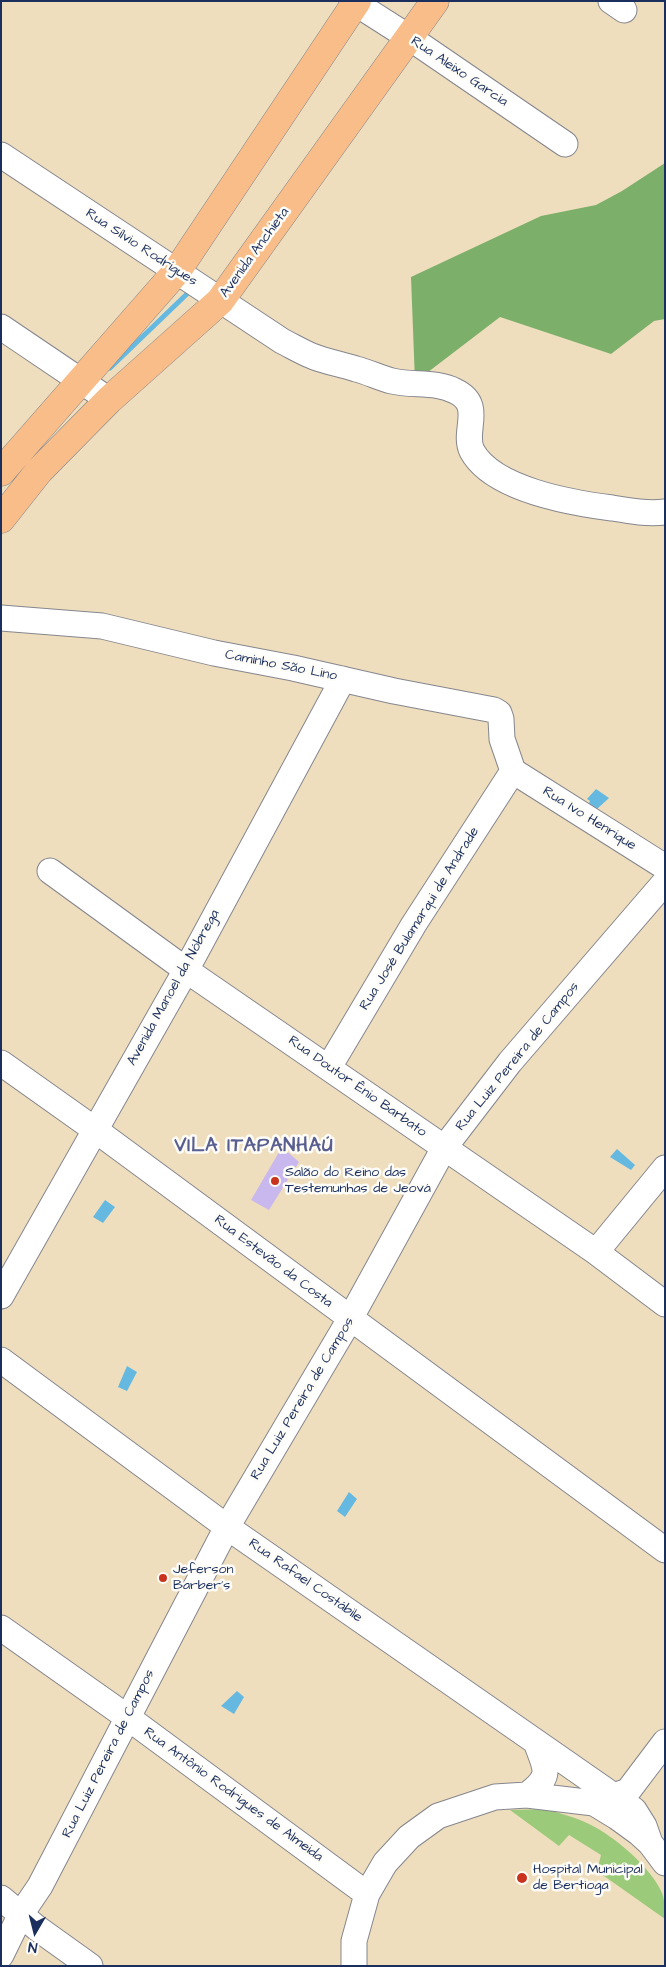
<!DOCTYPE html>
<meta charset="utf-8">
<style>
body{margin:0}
#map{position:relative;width:666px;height:1967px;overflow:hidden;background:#efdebd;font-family:"Architects Daughter",sans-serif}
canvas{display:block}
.frame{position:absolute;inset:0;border:2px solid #1b2f5e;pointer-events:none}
.north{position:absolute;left:10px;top:1907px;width:50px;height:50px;-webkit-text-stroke:4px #fdfcf7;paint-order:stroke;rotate:188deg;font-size:14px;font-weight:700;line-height:20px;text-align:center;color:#1b2f5e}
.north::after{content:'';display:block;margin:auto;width:18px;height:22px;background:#1b2f5e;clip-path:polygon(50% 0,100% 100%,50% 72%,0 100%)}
</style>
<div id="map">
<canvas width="666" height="1967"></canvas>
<div class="frame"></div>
<div class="north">N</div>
</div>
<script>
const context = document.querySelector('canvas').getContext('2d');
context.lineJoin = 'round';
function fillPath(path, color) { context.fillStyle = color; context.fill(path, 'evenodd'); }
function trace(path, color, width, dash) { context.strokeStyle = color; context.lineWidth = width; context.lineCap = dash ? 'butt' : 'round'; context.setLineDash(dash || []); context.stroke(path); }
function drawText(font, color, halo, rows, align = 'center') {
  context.font = font + ' "Architects Daughter",sans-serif'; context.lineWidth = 5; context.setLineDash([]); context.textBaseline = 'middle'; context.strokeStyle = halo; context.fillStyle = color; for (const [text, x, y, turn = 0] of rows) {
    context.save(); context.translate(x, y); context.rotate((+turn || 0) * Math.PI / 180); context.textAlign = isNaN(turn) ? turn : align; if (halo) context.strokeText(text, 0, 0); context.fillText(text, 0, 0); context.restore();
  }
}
fillPath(new Path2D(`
 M545,1809C559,1813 575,1817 589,1824C614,1836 651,1867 662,1893C665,1901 665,1911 665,1919L597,1871L601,1855L569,1835L559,1846L510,1810Z`), '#9bcb7a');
fillPath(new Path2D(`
 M665,163V319L654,321L611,354L500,317L415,382L411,277L541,216L596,205L622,191Z`), '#7caf6a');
fillPath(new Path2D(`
 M596,789L609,798L597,809L589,803L590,801L587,799Z
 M617,1149L635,1165L631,1170L610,1157Z
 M105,1200L115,1207L103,1223L93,1217Z
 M127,1366L137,1372L127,1391L118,1387Z
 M349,1492L357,1499L345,1517L337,1511Z
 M237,1691L244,1697L234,1714L221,1706Z`), '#65b9e1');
trace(new Path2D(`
 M110,368L190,291`), '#65b9e1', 5);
fillPath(new Path2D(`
 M282,1147L299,1162L269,1210L251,1200Z`), '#c9b8ed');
const minor = new Path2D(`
 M352,1L410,38L565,144
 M611,1L624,10
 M1,155L282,341C292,346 302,352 312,356C326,362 342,364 356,369C368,372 380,378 392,381C413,386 436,381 455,391C485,405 462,431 472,451C493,490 573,503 612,508C630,511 647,514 665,512
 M1,327L109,400
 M1,618L102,626L214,653L293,668L394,691L494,710L499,713L501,719L502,739L513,771
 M513,771L665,867
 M50,871L186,970L596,1252L665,1304
 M1,1063L94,1129L665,1550
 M329,1067L414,924L513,771
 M596,1252L665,1168
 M1,1296L186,970L343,679
 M1,1360L227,1527L634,1810L644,1826L650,1843
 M1,1628L127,1717L367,1894
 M527,1795C553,1775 546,1770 536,1742
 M601,1800L628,1791L665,1742
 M1,1898L37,1928L90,1966
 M1,1955L21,1914L40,1886L227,1527L350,1319L444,1148L510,1062L665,882
 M354,1966V1941L367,1894L385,1863L409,1837L438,1816L495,1797L527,1795L594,1803L617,1817L639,1833L650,1843L665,1863`);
const major = new Path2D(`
 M1,472L177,271L357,1
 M1,519L39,471L109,400L220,301L435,1`);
trace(minor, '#85868e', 27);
trace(major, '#85868e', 29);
trace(minor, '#fff', 25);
trace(major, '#f8bd89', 28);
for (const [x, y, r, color] of [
 [275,1181,5,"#c8321e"],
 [163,1578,5,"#c8321e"],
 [522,1878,6,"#c8321e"]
]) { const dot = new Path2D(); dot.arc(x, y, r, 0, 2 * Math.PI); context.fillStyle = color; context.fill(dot); trace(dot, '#fdfcf7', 2); }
drawText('14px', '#1b2f5e', '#fdfcf7', [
 ["Rua Aleixo Garcia",459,72,34],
 ["Rua Sílvio Rodrigues",141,248,33],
 ["Avenida Anchieta",255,253,-54],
 ["Caminho São Lino",281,666,11],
 ["Rua Ivo Henrique",589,819,32],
 ["Rua José Bulamarqui de Andrade",420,919,-58],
 ["Avenida Manoel da Nóbrega",174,988,-61],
 ["Rua Luiz Pereira de Campos",518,1057,-51],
 ["Rua Doutor Ênio Barbato",357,1087,35],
 ["Rua Estevão da Costa",273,1262,37],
 ["Rua Luiz Pereira de Campos",303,1399,-59],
 ["Rua Rafael Costábile",305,1581,35],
 ["Rua Luiz Pereira de Campos",109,1754,-63],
 ["Rua Antônio Rodrigues de Almeida",233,1795,36]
]);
drawText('14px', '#1b2f5e', '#fdfcf7', [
 ["Salão do Reino das",285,1173],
 ["Testemunhas de Jeová",285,1189],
 ["Jeferson",173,1570],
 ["Barber's",173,1586],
 ["Hospital Municipal",533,1870],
 ["de Bertioga",533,1886]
], 'left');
context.letterSpacing = '1px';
drawText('bold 19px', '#585f90', '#fdfcf7', [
 ["VILA ITAPANHAÚ",254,1147]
]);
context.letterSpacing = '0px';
</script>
